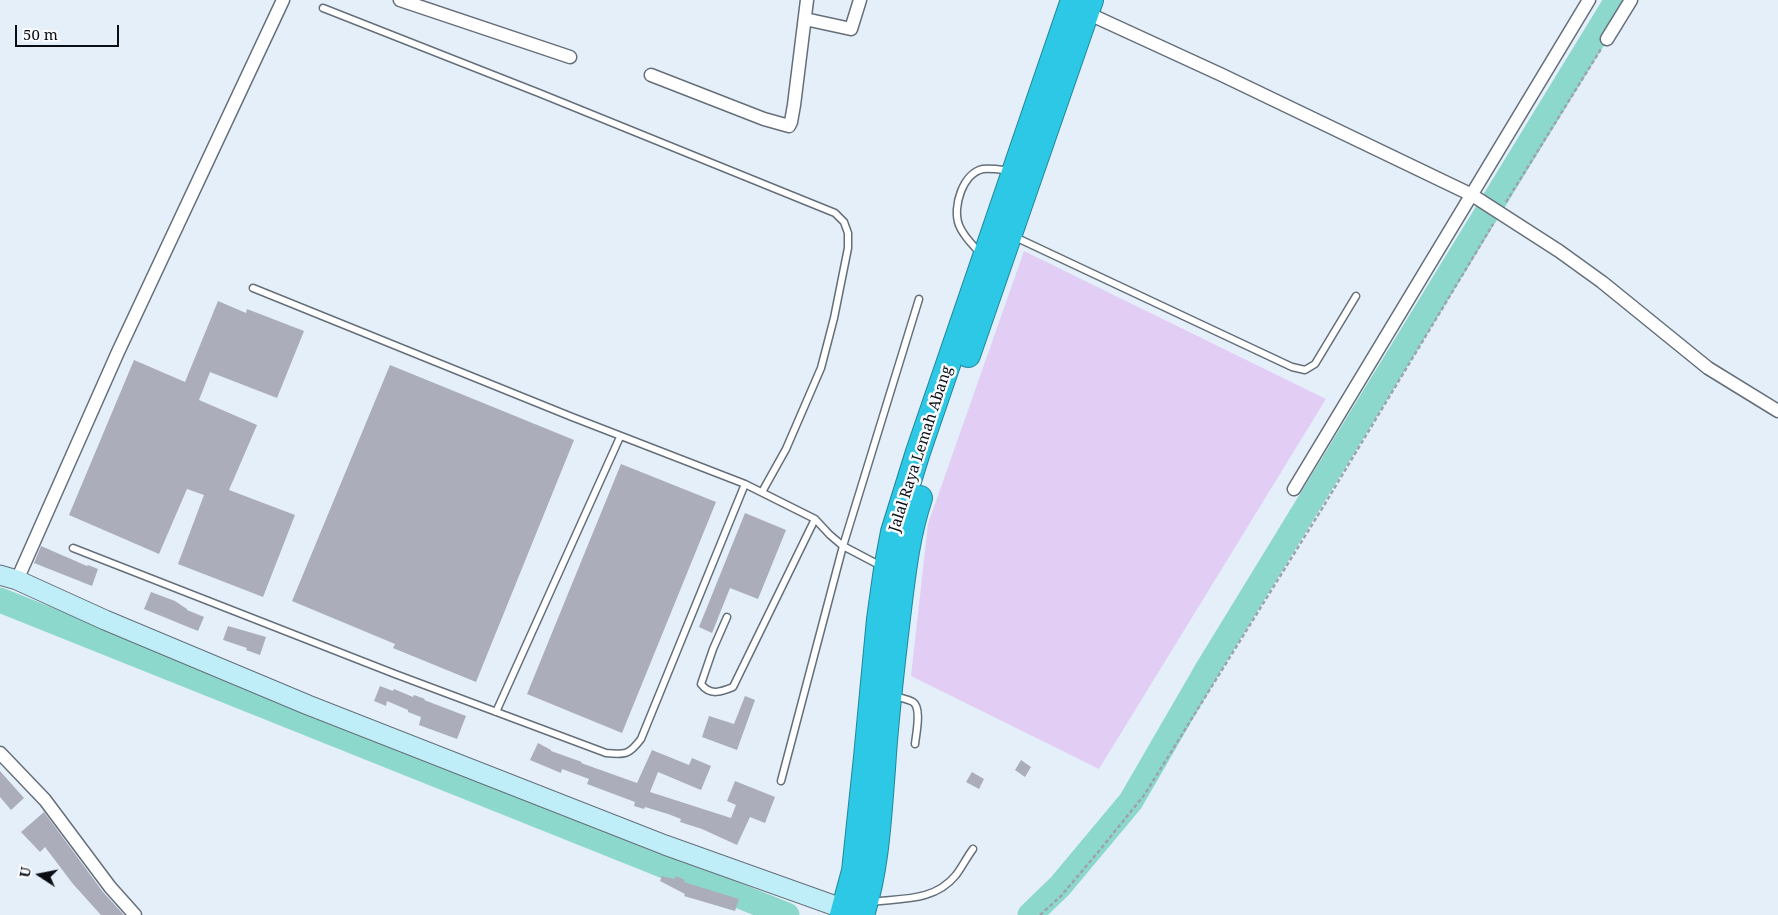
<!DOCTYPE html>
<style>
body{margin:0}
#map{position:relative;width:1778px;height:915px;overflow:hidden;background:#e4effa;font-family:"Noto Serif",serif}
canvas{display:block}
.north{position:absolute;left:15px;top:850px;width:50px;height:50px;-webkit-text-stroke:4px #f9fbfe;paint-order:stroke;rotate:281deg;font-size:14px;font-weight:700;line-height:20px;text-align:center;color:#0a0e12}
.north::after{content:'';display:block;margin:auto;width:18px;height:22px;background:#0a0e12;clip-path:polygon(50% 0,100% 100%,50% 72%,0 100%)}
.scale{position:absolute;left:15px;top:25px;width:104px;height:22px;box-sizing:border-box;border:2px solid #0a0e12;border-top:0;padding-left:6px;font-size:15px;line-height:18px;white-space:nowrap;color:#0a0e12;-webkit-text-stroke:4px #f9fbfe;paint-order:stroke}
</style>
<div id="map">
<canvas width="1778" height="915"></canvas>
<div class="north">U</div>
<div class="scale">50 m</div>
</div>
<script>
const context = document.querySelector('canvas').getContext('2d');
context.lineJoin = 'round';
function fillPath(path, color) { context.fillStyle = color; context.fill(path, 'evenodd'); }
function trace(path, color, width, dash) { context.strokeStyle = color; context.lineWidth = width; context.lineCap = dash ? 'butt' : 'round'; context.setLineDash(dash || []); context.stroke(path); }
function drawText(font, color, halo, rows, align = 'center') {
  context.font = font + ' "Noto Serif",serif'; context.lineWidth = 5; context.setLineDash([]); context.textBaseline = 'middle'; context.strokeStyle = halo; context.fillStyle = color; for (const [text, x, y, turn = 0] of rows) {
    context.save(); context.translate(x, y); context.rotate((+turn || 0) * Math.PI / 180); context.textAlign = isNaN(turn) ? turn : align; if (halo) context.strokeText(text, 0, 0); context.fillText(text, 0, 0); context.restore();
  }
}
fillPath(new Path2D(`
 M1024,251L1326,399L1099,769L911,676L928,524Z`), '#e2cef5');
trace(new Path2D(`
 M0,600L787,915
 M1030,915L1060,886L1131,801L1208,668L1617,0`), '#8dd8cd', 25);
fillPath(new Path2D(`
 M218,301L246,313L247,309L304,331L277,398L210,372L199,400L257,425L229,490L295,515L263,597L178,564L204,495L187,489L159,554L69,515L134,360L185,382Z
 M390,365L574,440L476,682L393,648L395,644L292,601Z
 M621,464L716,502L622,733L527,694Z
 M745,513L786,530L758,599L730,588L712,633L699,627Z
 M41,546L87,566L88,565L98,569L92,586L34,563Z
 M151,592L175,601L187,609V610L204,617L198,631L144,609Z
 M228,626L266,637L260,655L246,650L247,648L223,640Z
 M380,686L393,691L394,689L413,697L414,695L425,699L424,700L466,716L457,739L419,725L421,717L408,712V710L387,701L386,706L374,701Z
 M745,696L755,700L737,750L702,737L709,716L734,724Z
 M538,743L551,750V751L582,762L581,763L637,783L652,750L689,765L692,758L711,766L701,790L658,772L650,792L731,818L736,805L727,801L735,781L775,797L765,823L750,817L737,845L702,829L680,822L681,819L668,814L645,807L644,809L634,806L635,802L587,784L589,779L562,769L561,773L530,760Z
 M1021,760L1031,767L1025,777L1015,770Z
 M0,771L24,798L11,810L0,797Z
 M972,772L984,779L979,789L966,782Z
 M44,812L103,892L124,915H101L73,884L45,847L40,852L21,832Z
 M662,876L674,879L676,876L685,880L684,882L739,899L735,911L684,896L685,894L660,881Z`), '#abadbb');
const lane = new Path2D(`
 M323,8L539,93L835,213L844,222L848,233V248L834,318L821,368L786,449L762,492
 M1015,237L1292,367L1305,370L1315,364L1356,296
 M980,253C972,244 963,236 959,225C952,207 963,173 983,169C992,168 1002,170 1011,171
 M253,288L572,417L745,484L815,519L830,535L843,546L883,567
 M73,548L395,674L606,753C625,755 629,755 641,739L745,484
 M727,617L713,649L701,684C710,696 721,692 733,687L815,519
 M895,696C901,698 908,699 913,702C922,708 916,734 915,744
 M496,712L620,437
 M781,781L843,546L919,299
 M870,902C901,898 934,902 956,875C962,867 967,857 973,849`);
const street = new Path2D(`
 M400,0L570,57
 M1087,13L1222,75L1472,195L1559,251L1602,282L1708,368L1778,411
 M805,19L851,29L860,0
 M1607,39L1631,0
 M651,75L764,119L789,126L791,122L794,105L807,0
 M1294,489L1589,0
 M17,580L118,352L283,0
 M0,753L45,800L110,887L135,915`);
const secondary = new Path2D(`
 M0,575L17,580L105,620L308,705L665,845L844,909`);
const highway = new Path2D(`
 M968,355L1091,0
 M842,915L854,871L866,757L879,619L886,569L893,532L918,452L1073,0
 M862,915C877,868 879,818 883,769C886,718 892,668 898,618C903,577 907,537 920,498`);
trace(lane, '#656f79', 9);
trace(street, '#656f79', 15);
trace(secondary, '#656f79', 21);
trace(highway, '#20879c', 26);
trace(new Path2D(`
 M1506,202L1601,49
 M1040,915L1061,896L1099,851L1145,794L1323,507L1493,224`), '#9ba4ac', 2.5, [4, 2.5]);
trace(lane, '#fff', 6);
trace(street, '#fff', 12);
trace(secondary, '#c0eef8', 19);
trace(highway, '#2cc8e6', 24);
drawText('15px', '#0a0e12', '#f9fbfe', [
 ["Jalal Raya Lemah Abang",921,449,-72]
]);
</script>
